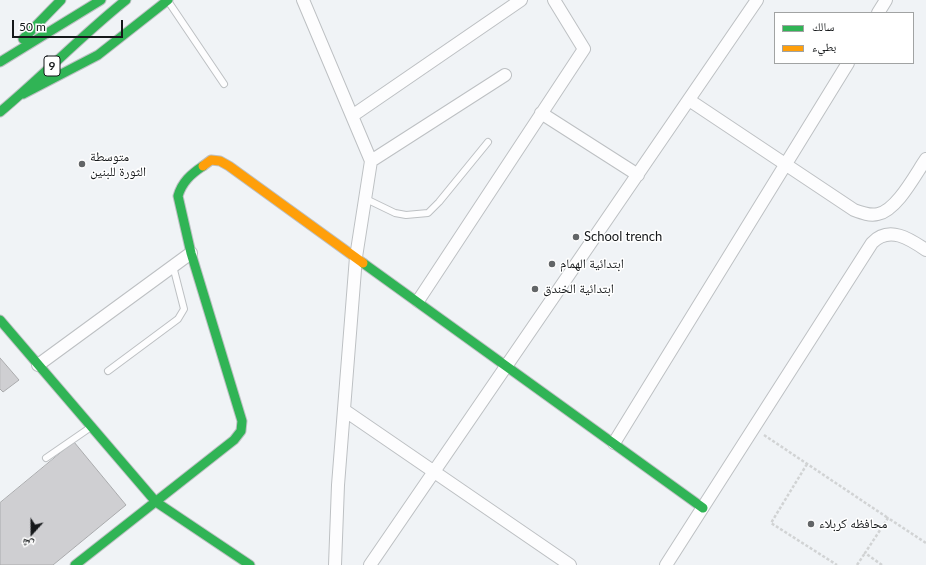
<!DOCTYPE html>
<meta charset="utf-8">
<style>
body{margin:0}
#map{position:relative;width:926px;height:565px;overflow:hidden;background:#f0f3f6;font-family:Lato,"Noto Naskh Arabic",sans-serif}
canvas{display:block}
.legend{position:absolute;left:774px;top:12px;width:140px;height:52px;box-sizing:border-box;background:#fff;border:1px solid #a1a3a3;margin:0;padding:5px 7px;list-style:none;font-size:12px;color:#15181a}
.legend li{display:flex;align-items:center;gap:8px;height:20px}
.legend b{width:20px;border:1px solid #a1a3a3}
.north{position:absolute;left:12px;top:513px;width:40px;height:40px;-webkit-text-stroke:3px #fff;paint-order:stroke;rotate:201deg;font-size:11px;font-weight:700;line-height:16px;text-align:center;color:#15181a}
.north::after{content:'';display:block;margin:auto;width:14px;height:18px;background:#15181a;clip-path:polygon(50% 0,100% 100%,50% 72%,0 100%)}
.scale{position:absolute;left:12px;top:20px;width:111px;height:18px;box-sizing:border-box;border:2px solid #15181a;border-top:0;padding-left:5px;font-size:12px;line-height:14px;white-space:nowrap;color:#15181a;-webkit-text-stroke:3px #fff;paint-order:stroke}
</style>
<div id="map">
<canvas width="926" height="565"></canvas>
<ul class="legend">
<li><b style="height:5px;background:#30b455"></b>سالك</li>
<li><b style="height:5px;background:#ff9f0a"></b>بطيء</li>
</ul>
<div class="north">ش</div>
<div class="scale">50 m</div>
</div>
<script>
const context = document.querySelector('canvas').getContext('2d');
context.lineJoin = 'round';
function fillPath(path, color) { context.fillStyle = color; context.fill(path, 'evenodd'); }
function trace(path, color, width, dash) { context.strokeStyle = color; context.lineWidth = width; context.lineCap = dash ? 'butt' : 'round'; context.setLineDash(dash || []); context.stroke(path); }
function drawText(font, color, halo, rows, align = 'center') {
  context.font = font + ' Lato,"Noto Naskh Arabic",sans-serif'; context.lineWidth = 3; context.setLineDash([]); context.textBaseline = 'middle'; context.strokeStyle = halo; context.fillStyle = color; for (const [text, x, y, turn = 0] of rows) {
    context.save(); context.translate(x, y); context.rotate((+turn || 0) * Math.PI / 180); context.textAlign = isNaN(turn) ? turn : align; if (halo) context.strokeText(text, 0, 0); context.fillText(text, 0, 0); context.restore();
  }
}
const building = new Path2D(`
 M0,358L19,380L3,392L0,389Z
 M74,442L126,505L53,565H0V503Z`);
fillPath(building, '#cfcfd2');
trace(building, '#aaabad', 1);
const lane = new Path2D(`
 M170,4L224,84
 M364,198L395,213L406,215L428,213L439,202L488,142
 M108,371L178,319L184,309L173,266
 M46,458L91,427`);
const street = new Path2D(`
 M303,0L371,161L356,257L338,485L335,565
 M878,13L886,0
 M689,100L854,210C862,213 870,216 878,214C897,210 915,175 926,159
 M541,113L638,175
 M352,116L521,0
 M371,161L505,75
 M418,301L584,49L554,0
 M38,365L191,253
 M344,410L570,565
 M614,443L848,63
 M370,565L757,0
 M666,565L872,243C889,225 910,239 926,250`);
const fast = new Path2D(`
 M23,39L61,0
 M0,62L101,0
 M23,94L98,55L168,0
 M0,112C43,76 82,35 126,0
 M363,263L703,508
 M0,320L156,502L250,565
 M75,565L234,440L241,431L242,421L191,253L178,196C182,182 191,174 203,166`);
const slow = new Path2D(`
 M203,166L211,160L220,161L229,166L363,263`);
trace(lane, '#bdc0c3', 8);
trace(street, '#bdc0c3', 14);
trace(fast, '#bdc0c3', 11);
trace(slow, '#bdc0c3', 11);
trace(new Path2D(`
 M764,435L888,518
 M807,464L771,523L837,565
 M857,565L865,553
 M882,565L865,553L888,518L926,543`), '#d1d3d4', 2.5, [3, 2]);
trace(lane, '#fdfdfe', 6);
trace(street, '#fdfdfe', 12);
trace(fast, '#30b455', 9);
trace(slow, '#ff9f0a', 9);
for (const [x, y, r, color] of [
 [82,164,4,"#626567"],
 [576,237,4,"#626567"],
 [552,264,4,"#626567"],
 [535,289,4,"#626567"],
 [811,524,4,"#626567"]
]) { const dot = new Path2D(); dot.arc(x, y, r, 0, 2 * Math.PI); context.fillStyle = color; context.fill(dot); trace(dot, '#fff', 1.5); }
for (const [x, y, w] of [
 [52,66,16]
]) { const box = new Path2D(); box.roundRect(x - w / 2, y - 10, w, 20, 3); context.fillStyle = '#fff'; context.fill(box); trace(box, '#15181a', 1); }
drawText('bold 12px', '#15181a', null, [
 ["9",52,66]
]);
drawText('13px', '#15181a', '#fff', [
 ["متوسطة",90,157],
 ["الثورة للبنين",90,172],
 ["School trench",584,237],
 ["ابتدائية الهمام",560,264],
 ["ابتدائية الخندق",543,289],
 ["محافظه كربلاء",819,524]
], 'left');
</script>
